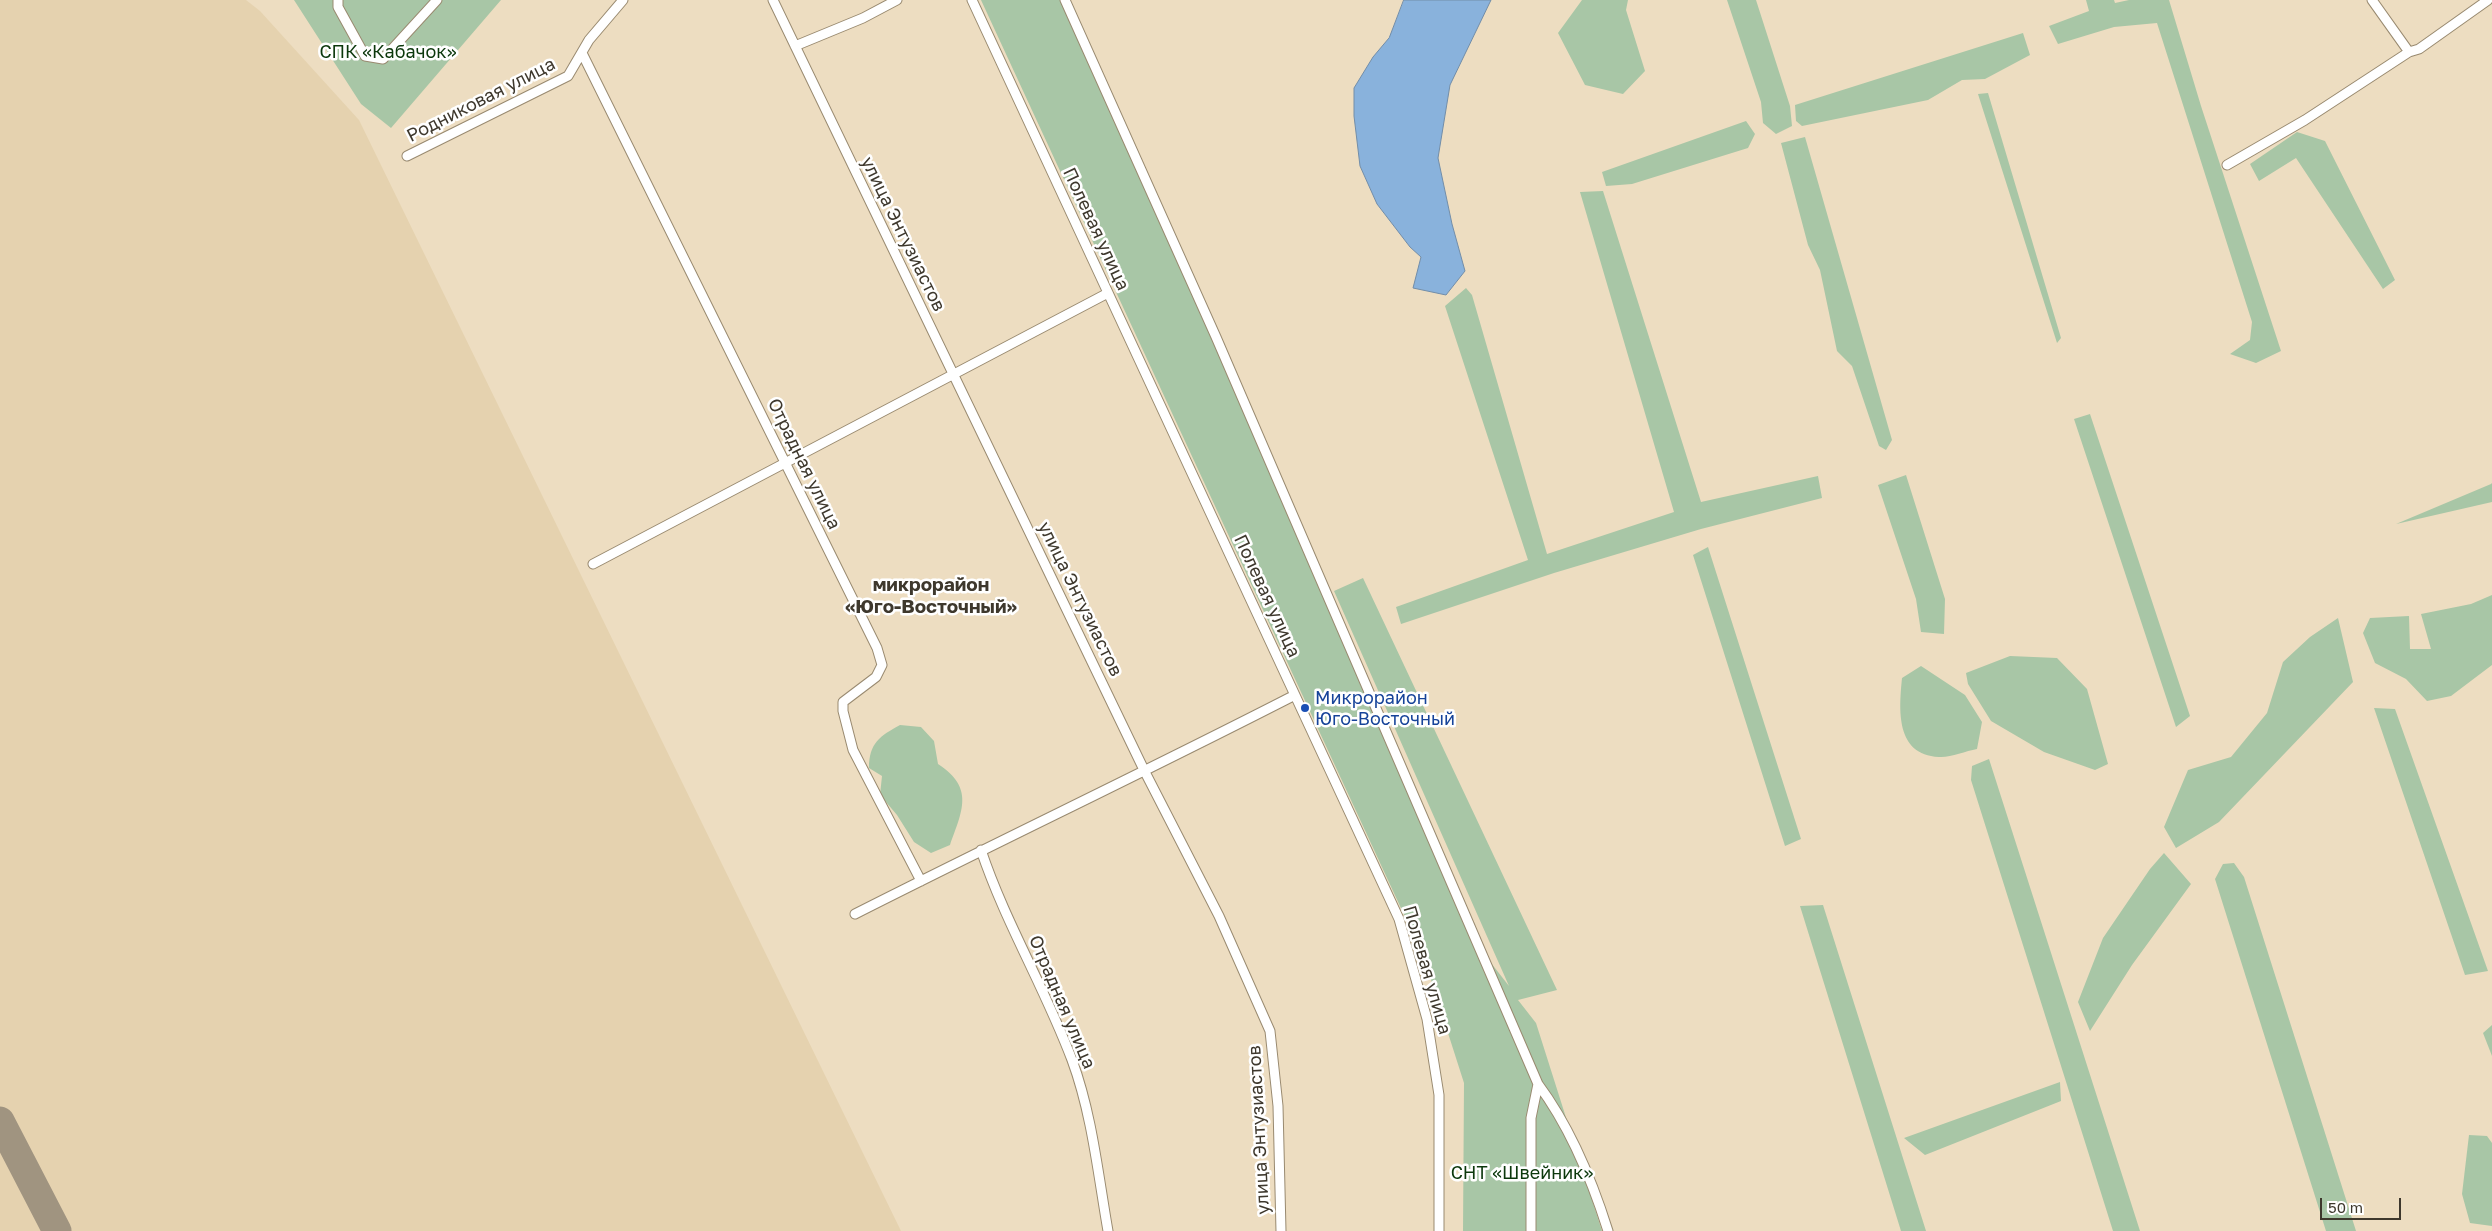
<!DOCTYPE html>
<meta charset="utf-8">
<style>
body{margin:0}
#map{position:relative;width:2492px;height:1231px;overflow:hidden;background:#edddc1;font-family:"Golos Text",sans-serif}
canvas{display:block}
.scale{position:absolute;left:2320px;top:1198px;width:81px;height:22px;box-sizing:border-box;border:2px solid #3e382d;border-top:0;padding-left:6px;font-size:15px;line-height:18px;white-space:nowrap;color:#3e382d;-webkit-text-stroke:4px #fff;paint-order:stroke}
</style>
<div id="map">
<canvas width="2492" height="1231"></canvas>
<div class="scale">50 m</div>
</div>
<script>
const context = document.querySelector('canvas').getContext('2d');
context.lineJoin = 'round';
function fillPath(path, color) { context.fillStyle = color; context.fill(path, 'evenodd'); }
function trace(path, color, width, dash) { context.strokeStyle = color; context.lineWidth = width; context.lineCap = dash ? 'butt' : 'round'; context.setLineDash(dash || []); context.stroke(path); }
function drawText(font, color, halo, rows, align = 'center') {
  context.font = font + ' "Golos Text",sans-serif'; context.lineWidth = 5; context.setLineDash([]); context.textBaseline = 'middle'; context.strokeStyle = halo; context.fillStyle = color; for (const [text, x, y, turn = 0] of rows) {
    context.save(); context.translate(x, y); context.rotate((+turn || 0) * Math.PI / 180); context.textAlign = isNaN(turn) ? turn : align; if (halo) context.strokeText(text, 0, 0); context.fillText(text, 0, 0); context.restore();
  }
}
fillPath(new Path2D(`
 M0,0H246L260,11L359,120L901,1231H0Z`), '#e5d2af');
fillPath(new Path2D(`
 M294,0H501L391,128L361,104Z
 M981,0H1066L1484,954L1509,986L1334,591L1363,578L1557,990L1518,1000L1536,1023L1602,1231H1463L1464,1083L1424,958Z
 M1582,0H1628L1626,10L1645,71L1623,94L1585,85L1558,33Z
 M1727,0H1756L1790,106L1792,126L1776,134L1763,123L1761,102Z
 M2086,0H2114L2115,3L2129,0H2169L2201,106L2281,351L2256,363L2230,354L2250,340L2252,322L2157,23L2114,27L2058,44L2049,26L2089,11Z
 M2023,33L2030,55L1985,79L1962,80L1928,100L1802,126L1796,121L1795,105Z
 M1988,93L2061,338L2057,343L1978,94Z
 M1746,121L1755,134L1748,148L1632,184L1606,186L1602,172Z
 M2297,132L2325,141L2395,280L2383,289L2296,158L2259,181L2250,164Z
 M1805,137L1892,440L1886,450L1879,446L1852,366L1837,351L1820,270L1808,245L1781,143Z
 M1603,191L1701,502L1818,476L1822,498L1701,529L1554,573L1401,624L1396,607L1528,560L1445,306L1466,288L1472,295L1547,554L1674,512L1580,192Z
 M2090,414L2190,716L2176,727L2074,419Z
 M1906,475L1945,599L1944,634L1921,632L1916,599L1878,485Z
 M2492,483V502L2396,524L2491,484Z
 M1708,547L1801,839L1785,846L1693,555Z
 M2492,595V665L2451,696L2427,701L2406,679L2375,663L2363,633L2370,618L2409,616L2410,649H2431L2421,614L2471,604Z
 M2338,618L2353,682L2219,822L2176,848L2164,827L2188,770L2231,757L2267,713L2283,662L2310,637Z
 M2010,656L2057,658L2087,689L2108,764L2095,770L2044,752L1991,721L1968,684L1966,673Z
 M1921,666L1965,695L1982,722L1977,749C1965,751 1950,758 1939,757C1895,755 1899,709 1902,678Z
 M2374,708L2395,709L2488,971L2465,975Z
 M900,725L921,727L934,741L938,764C975,788 962,811 950,845L931,853L914,842L897,815L880,795L882,776L869,768C869,743 880,736 900,725Z
 M1989,759L2140,1231H2113L1971,780L1972,766Z
 M2164,853L2191,884L2132,965L2090,1031L2078,1002L2103,938L2150,869Z
 M2234,863L2244,877L2356,1231H2326L2215,879L2223,864Z
 M1823,905L1926,1231H1901L1800,906Z
 M2492,1025V1056L2483,1033Z
 M2060,1082L2061,1101L1925,1155L1904,1138Z
 M2469,1135L2487,1136L2492,1143V1226L2470,1223L2462,1194Z`), '#a8c6a6');
const water = new Path2D(`
 M1404,0H1491L1450,85L1438,158L1452,224L1465,271L1446,295L1413,288L1421,257L1410,247L1377,204L1360,166L1354,116V88L1373,57L1389,38Z`);
fillPath(water, '#89b2dc');
trace(water, '#728da8', 1);
trace(new Path2D(`
 M0,1121L57,1231`), '#a09480', 29);
const minor = new Path2D(`
 M338,0V7L365,56L383,59L437,0
 M773,0L1145,772L1219,916L1270,1031L1278,1106L1281,1231
 M972,0L1399,919L1427,1019L1439,1095V1231
 M1065,0L1216,337L1538,1084L1531,1118V1231
 M2372,0L2409,52
 M795,46L863,18L897,0
 M582,53L877,648L882,665L876,677L843,702V711L853,750L921,881
 M407,156L568,76L589,40L623,0
 M2227,165L2305,120L2409,52L2419,49L2488,0
 M593,564L1108,293
 M981,850C1005,922 1045,988 1072,1060C1092,1114 1098,1174 1108,1231
 M855,914C1001,840 1149,770 1295,695
 M1538,1084C1570,1127 1592,1180 1608,1231`);
trace(minor, '#998a70', 11);
trace(minor, '#fff', 9);
for (const [x, y, r, color] of [
 [1305,708,5,"#1a4fb4"]
]) { const dot = new Path2D(); dot.arc(x, y, r, 0, 2 * Math.PI); context.fillStyle = color; context.fill(dot); trace(dot, '#fff', 2); }
drawText('18px', '#0c380c', '#fff', [
 ["СПК «Кабачок»",388,52],
 ["СНТ «Швейник»",1522,1173]
]);
drawText('18px', '#3e382d', '#fff', [
 ["Родниковая улица",481,100,-27],
 ["Полевая улица",1096,229,65],
 ["улица Энтузиастов",903,234,64],
 ["Отрадная улица",804,464,64],
 ["Полевая улица",1267,596,65],
 ["улица Энтузиастов",1080,599,64],
 ["Полевая улица",1427,970,74],
 ["Отрадная улица",1062,1002,67],
 ["улица Энтузиастов",1259,1130,-93]
]);
drawText('18px', '#164399', '#fff', [
 ["Микрорайон",1315,698],
 ["Юго-Восточный",1315,719]
], 'left');
drawText('bold 19px', '#3e382d', '#fff', [
 ["микрорайон",931,585],
 ["«Юго-Восточный»",931,607]
]);
</script>
